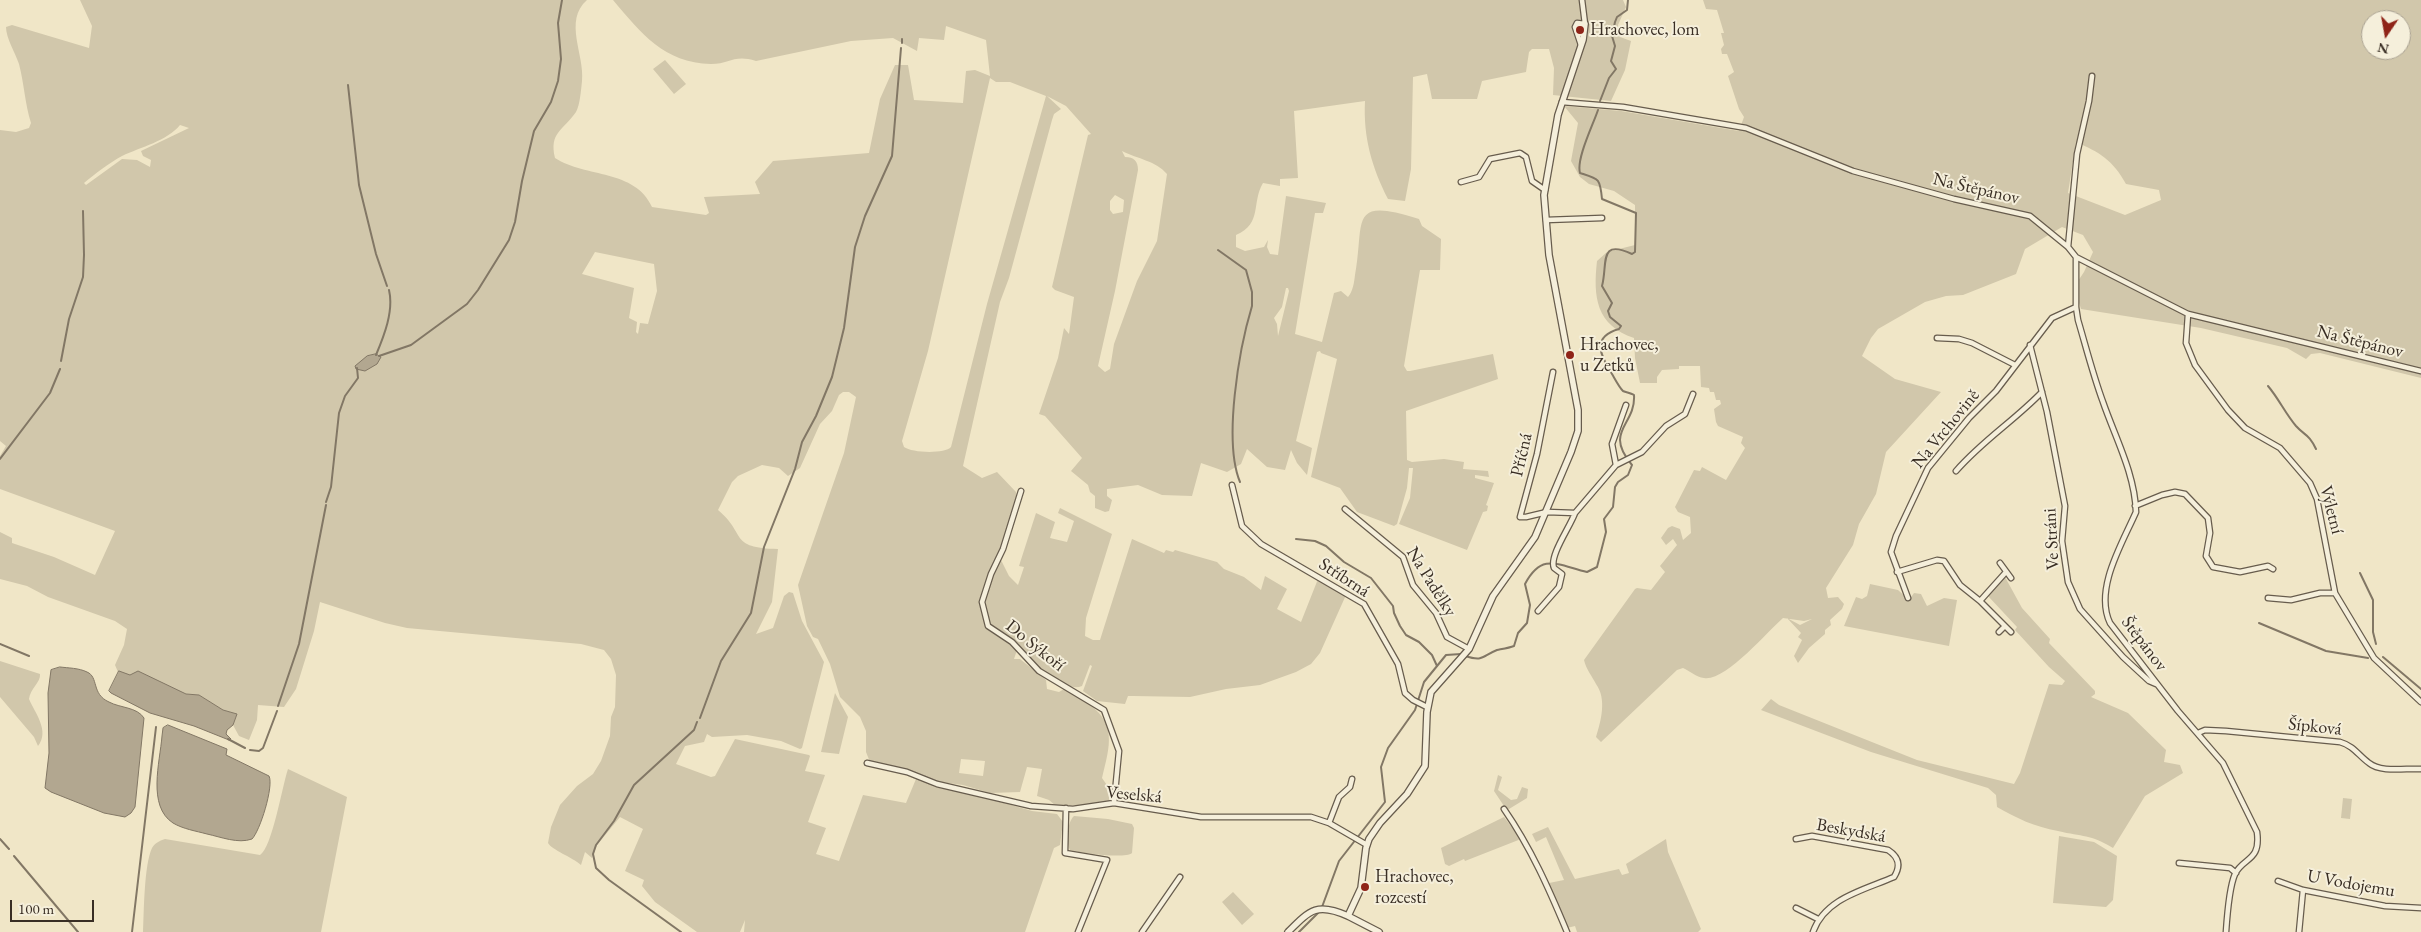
<!DOCTYPE html>
<meta charset="utf-8">
<style>
body{margin:0}
#map{position:relative;width:2421px;height:932px;overflow:hidden;background:#f0e6c7;font-family:"EB Garamond",serif}
canvas{display:block}
.north{position:absolute;left:2361px;top:10px;width:50px;height:50px;box-sizing:border-box;background:#f5efdb;border:1px solid #aaa292;border-radius:50%;rotate:192deg;font-size:14px;font-weight:700;line-height:20px;text-align:center;color:#392e24}
.north::after{content:'';display:block;margin:auto;width:18px;height:22px;background:#8f2418;clip-path:polygon(50% 0,100% 100%,50% 72%,0 100%)}
.scale{position:absolute;left:10px;top:900px;width:84px;height:22px;box-sizing:border-box;border:2px solid #392e24;border-top:0;padding-left:6px;font-size:15px;line-height:18px;white-space:nowrap;color:#392e24;-webkit-text-stroke:4px #f5efdb;paint-order:stroke}
</style>
<div id="map">
<canvas width="2421" height="932"></canvas>
<div class="north">N</div>
<div class="scale">100 m</div>
</div>
<script>
const context = document.querySelector('canvas').getContext('2d');
context.lineJoin = 'round';
function fillPath(path, color) { context.fillStyle = color; context.fill(path, 'evenodd'); }
function trace(path, color, width, dash) { context.strokeStyle = color; context.lineWidth = width; context.lineCap = dash ? 'butt' : 'round'; context.setLineDash(dash || []); context.stroke(path); }
function drawText(font, color, halo, rows, align = 'center') {
  context.font = font + ' "EB Garamond",serif'; context.lineWidth = 4; context.setLineDash([]); context.textBaseline = 'middle'; context.strokeStyle = halo; context.fillStyle = color; for (const [text, x, y, turn = 0] of rows) {
    context.save(); context.translate(x, y); context.rotate((+turn || 0) * Math.PI / 180); context.textAlign = isNaN(turn) ? turn : align; if (halo) context.strokeText(text, 0, 0); context.fillText(text, 0, 0); context.restore();
  }
}
fillPath(new Path2D(`
 M80,0H587C563,21 585,55 582,81C581,90 580,105 576,112C563,131 549,132 555,158C586,178 635,169 652,207L706,215L709,213L704,197L760,194L755,182L773,161L869,153L880,99L895,65H908L914,100L963,103L966,71L975,70L990,76L986,40L946,26L944,40L919,38L917,51L893,38L851,41L756,61C734,54 730,64 711,64C664,63 641,33 613,0H1623L1626,7L1618,25L1620,37L1631,41L1625,70L1611,101L1553,95L1554,68L1549,49H1532L1529,52L1526,72L1482,81L1477,99H1432L1427,74L1413,77L1411,169L1405,201L1388,199C1372,168 1363,137 1365,101L1294,111L1298,178L1280,179V186L1263,183C1251,203 1263,223 1236,235V247L1245,251L1264,247L1268,240L1267,247L1270,254L1278,255L1286,196L1326,203L1323,213H1315L1295,334L1322,342L1334,293L1341,291L1348,297C1353,291 1354,283 1355,275C1365,221 1347,196 1419,219L1422,226L1441,239L1440,270H1420L1404,366L1407,371H1410L1493,354L1498,379L1406,411L1407,460L1412,462L1444,459L1464,462L1463,469L1488,471L1489,477L1475,475V478L1494,483L1486,505L1488,506L1487,511L1483,512L1467,550L1399,524L1410,498L1413,468H1409L1407,488L1397,524L1394,526L1357,512L1340,488L1311,477L1337,359L1321,353L1320,351L1317,352L1296,441L1312,448L1307,475L1297,463L1291,450L1285,470L1267,467L1247,449L1241,464L1227,472L1201,463L1192,496L1162,495L1138,485L1107,489V496L1112,500L1109,511L1105,512L1095,508V496L1090,492L1088,485L1071,471L1082,458L1045,416L1039,414L1058,358L1064,328L1069,334L1074,297L1055,290L1052,287L1088,135L1091,134L1066,106L1047,96L1061,109L1054,114L1052,120L1009,278L1000,302L963,466L982,478L997,472L1016,492L1017,498L1000,558L1009,576L1018,585L1024,567L1019,566L1036,513L1055,522L1050,538L1067,542L1074,521L1058,513L1060,508L1112,534L1086,618L1085,636L1093,640H1100L1132,539L1164,553L1166,550L1173,552L1175,550L1217,562L1224,569L1244,577L1261,590L1265,576L1287,589L1277,609L1301,622L1318,579L1346,595L1320,653L1311,664L1296,672L1260,685L1226,689L1190,697L1133,696H1128L1125,704L1097,701L1083,691L1092,666L1090,665L1082,686C1063,694 1030,659 1018,647L1014,659H1020L1046,680L1047,689L1059,692L1064,689C1072,692 1078,697 1084,701C1118,722 1110,745 1102,778L1109,788V801L1105,804L1056,806L1049,800L1037,796L1042,769L1027,767L1020,792L990,793L963,785L940,782L870,762L866,752V731L860,717L840,697L830,664L818,639L813,637L807,626L798,585L844,453L856,397L849,392H843L839,395L832,411L820,424L800,468L788,476L779,468L762,465L738,476L732,482L718,510C747,534 728,548 778,549L772,602L756,634L773,628L784,596L789,592L793,593L802,621L824,662L802,748L800,749L781,741L747,735L712,737L707,734L704,742L685,746L676,764L711,777L715,776L735,739L809,755L810,756L805,771L825,775L808,822L826,828L816,854L839,861L863,795L906,803L916,779L932,784L934,787L980,796L1032,811L1057,814L1063,822L1060,845L1054,848L1025,932H744L745,920L740,932H697L655,902L642,886L644,880L625,871L643,829L620,817L597,845L592,858L585,852L581,865C572,857 552,850 548,843L551,827L560,805L577,786L593,774L601,761L610,736L611,717L615,707L616,675L611,659L604,650L581,644L407,628L385,623L320,602L314,631L296,689L284,707L258,705L257,720L249,740L239,736L233,725L237,714L223,710L199,695L186,694L118,672L115,665L124,645L127,629L115,621L48,597L27,586L0,579V532L12,538V543L54,557L95,575L115,531L0,489V456L6,446L0,441V130L16,132L29,128L31,123C25,104 24,83 19,64C15,52 6,38 6,27L12,25L89,48L92,26ZM990,78L996,82H1010L1046,96L987,304L951,447C945,454 912,453 904,447L902,441L928,351ZM180,125L189,128L141,151L143,156L151,160L150,167L137,160L122,159L86,185L84,183C95,174 109,163 122,156C141,147 167,141 180,125ZM1122,151C1138,159 1156,161 1167,174L1157,241L1137,281L1114,344L1110,369L1105,372L1098,366L1115,291L1138,170C1138,161 1134,157 1125,157ZM1115,195L1124,200L1123,212L1113,214L1110,210V201ZM595,252L654,264L657,291L648,324L640,323L638,334L636,332L637,322L629,318L634,288L582,274ZM1286,288H1288L1289,291L1278,336L1277,324L1274,318L1282,307ZM961,759L985,761L983,776L959,773Z
 M1703,0H2421V378L2320,353L2311,354L2306,359L2287,348L2201,328L2081,309L2074,287L2084,272L2093,252L2083,235L2062,227L2025,249L2016,274L1963,295L1946,296L1925,302L1878,329L1871,338L1862,356L1895,379L1941,392L1886,452L1876,494L1859,524L1853,545L1826,588L1828,598L1838,597L1844,604L1842,609L1830,620L1831,625L1825,630V634L1809,648L1798,663L1794,656L1802,640L1798,637L1801,633L1787,618L1800,625L1812,619L1804,621L1783,618C1767,632 1725,682 1704,678C1696,677 1690,671 1683,668L1677,670L1601,742L1596,737C1601,721 1607,699 1596,684C1592,676 1586,669 1584,660L1635,589L1637,588L1651,590L1665,572L1660,566L1677,545L1673,539L1666,545L1661,538L1668,528L1672,526L1680,529L1683,540L1691,533L1690,517L1678,512L1675,507L1694,470L1700,471L1702,467L1726,480L1745,448L1741,443L1743,437L1718,426L1716,422L1714,409L1721,404L1720,400H1716L1714,392H1710L1709,388L1701,387L1700,366H1679V369L1662,370L1657,377V383H1640L1635,358L1634,338C1596,325 1593,297 1597,261L1607,252L1635,245V205L1614,191L1589,184L1580,177L1571,161L1578,123L1564,106L1621,111L1739,131L1744,117L1739,109L1728,76L1734,72L1727,54H1722L1721,49L1724,45L1721,33H1724L1717,10L1706,9ZM2371,20H2401V50H2371ZM2076,142C2099,152 2113,160 2126,184L2159,190L2161,200L2125,215L2068,193Z
 M665,60L686,84L674,94L653,69Z
 M2005,577L2022,608L2050,639L2049,643L2095,691V694L2091,697L2128,713L2166,750L2164,762L2180,765L2183,773L2145,796L2113,848C2090,834 2083,837 2058,831C2035,827 2016,818 1997,807L1996,795L1988,788L1871,752L1761,710L1771,699L1779,705L1917,760L2014,784L2020,773L2049,684L2062,685L2065,681L2049,667L2015,630L2017,627L1988,596Z
 M1870,584L1898,590L1909,600L1914,593L1921,594L1927,606L1944,598L1957,600L1949,646L1844,626L1856,597L1862,599L1867,596Z
 M0,661L40,674C41,682 30,689 29,699C35,713 50,731 38,746L34,737L0,697Z
 M835,693L848,717L839,754L821,752Z
 M288,769L347,797L321,932H143C144,912 144,865 152,848C155,843 159,841 165,839L260,855C272,848 282,787 288,769Z
 M1498,775L1502,777L1498,790L1511,800L1517,799L1522,787L1528,789L1527,798L1509,809H1506L1494,791Z
 M2343,798L2352,799L2350,819L2341,818Z
 M1074,816L1108,819L1132,824L1134,828L1132,853C1125,859 1080,853 1070,850C1066,843 1067,822 1074,816Z
 M1504,817L1521,839L1465,861L1464,859L1449,866L1445,864L1441,848Z
 M1548,827L1575,879L1619,869L1622,875L1629,873L1626,864L1666,839L1668,852L1701,929L1698,932H1577L1575,926L1567,928L1549,883L1564,880L1546,837L1536,842L1532,834Z
 M2059,836L2094,842L2117,856L2113,900L2106,907L2053,903Z
 M1233,892L1254,914L1242,925L1222,902Z`), '#d1c7ab');
const water = new Path2D(`
 M376,354L381,357L377,364L365,371L356,369L355,366L367,356Z
 M60,667C68,668 79,668 87,672C99,677 91,694 109,702C120,708 137,707 144,718L135,807L131,813L125,817L104,813L51,792L45,788L49,753L48,693L51,670Z
 M119,671L130,675L138,671L186,694L199,695L223,710L237,714L233,725L227,730L226,734L231,739L229,740L194,726L150,713L111,693L109,691Z
 M168,725L227,749L226,755L269,776C274,786 260,831 252,839C238,844 221,837 207,834C196,831 183,829 173,823C147,806 160,762 162,736L163,728Z`);
fillPath(water, '#b2a790');
trace(water, '#827765', 1);
trace(new Path2D(`
 M902,43V39
 M348,85L359,185L376,254L387,286
 M1600,101L1609,78L1616,69L1611,61L1615,46L1612,36L1615,22L1617,17L1627,10L1628,0
 M1218,250L1246,270L1252,292V306C1239,349 1223,441 1240,482
 M376,355C384,336 394,311 389,290
 M379,356L411,345L467,304L478,290L509,240L515,222L522,181L534,131L551,102L558,81L561,59L558,23L562,0
 M61,361L69,319L83,277L84,255L83,211
 M2268,386C2279,399 2285,413 2296,426C2305,436 2309,434 2316,449
 M0,459L50,393L60,369
 M326,502L331,487L339,413L345,396L358,378L357,368
 M1296,539L1315,541L1326,546L1344,562L1371,578L1393,606L1394,613L1400,626L1406,635L1419,642L1432,655L1437,666
 M2360,573L2373,600V632L2376,644
 M2259,623L2326,651L2368,658
 M0,644L29,656
 M1465,656C1484,662 1482,656 1497,650C1502,649 1509,648 1514,646L1518,633L1527,623L1530,605L1525,584C1542,552 1558,565 1587,572L1597,567L1606,532L1604,519L1613,507L1615,487L1618,482L1628,475L1632,465C1603,430 1636,426 1634,395C1631,393 1625,392 1623,391C1619,387 1615,379 1612,374C1600,355 1591,337 1619,329L1621,326L1610,317L1608,311L1612,303L1602,286C1608,264 1598,238 1632,254L1635,252L1636,213L1602,199C1600,178 1599,179 1580,173C1576,159 1593,125 1598,110
 M2383,657L2421,689
 M278,706L299,644L326,505
 M700,718L721,661L751,613L764,547L795,469L802,442L816,416L832,377L844,328L855,247L865,216L892,156L901,48
 M228,739L245,748
 M250,750L259,751L263,748L277,711
 M0,839L9,849
 M14,856L78,932
 M1322,907L1339,861L1385,802L1381,767L1388,748L1415,710L1424,682L1446,655L1461,654
 M132,932L156,727
 M681,932L609,880L596,868L593,854L596,845L614,821L634,785L694,730L697,722
 M1299,932L1320,911`), '#827765', 2);
const minor = new Path2D(`
 M1581,45L1575,27L1577,23L1585,24L1582,0
 M1562,102L1623,107L1746,128L1853,171L1954,199L2030,216L2068,247L2076,257L2188,314L2421,371
 M1461,182L1479,177L1490,159L1520,153L1526,157L1532,181L1545,190
 M1546,220L1602,218
 M2068,247L2077,154L2089,101L2092,76
 M2076,257V307L2078,320C2086,347 2093,375 2103,402C2115,437 2135,474 2136,512C2122,544 2094,589 2110,623L2178,711L2223,763L2257,832C2261,862 2243,857 2235,874C2229,888 2227,917 2226,932
 M2188,314L2186,343L2195,365L2228,410L2245,428L2280,448L2310,483L2317,499L2335,593L2374,658L2421,702
 M1937,338L1959,339L1972,343L2015,365
 M2030,345L2047,412L2065,506L2062,541L2068,582L2080,609L2123,657L2149,681L2156,684
 M1553,372L1537,454L1520,517H1526L1547,512L1575,513L1616,465L1642,452L1666,426L1685,414L1693,394
 M1616,465L1612,444L1626,405
 M1956,471C1983,440 2014,421 2042,392
 M1232,485L1242,526L1261,544L1364,604L1398,664L1405,693L1413,700L1427,707
 M1021,491L1003,549L991,574L982,602L988,626L1012,642L1039,671L1104,710L1119,751L1114,803
 M2135,506L2162,495L2175,492L2185,494L2208,518L2210,533L2206,556L2213,567L2240,572L2268,566L2273,569
 M1345,509L1403,557L1413,585L1436,613L1447,637L1469,649
 M2000,563L2011,578
 M1897,572L1937,560L1944,561L1960,585L1980,601L2011,632
 M1908,598L1891,552L1896,536L1928,468L1969,418L1996,391L2052,318L2076,307
 M2268,598L2291,600L2320,593H2335
 M1980,601L2006,572
 M1538,611L1559,587L1562,574L1554,568C1549,556 1570,527 1575,513
 M1999,632L2005,626
 M2198,733L2205,730L2226,731L2340,742C2354,746 2358,755 2369,763C2381,773 2406,768 2421,769
 M867,763L907,772L937,784L1031,806L1073,809L1114,803L1201,817H1311L1329,823L1367,845
 M1066,808L1065,853L1107,860L1078,932
 M1504,809C1531,848 1549,889 1567,932
 M1329,823L1339,797L1350,787L1352,779
 M1796,839L1812,836L1888,850C1899,857 1901,866 1894,877C1864,890 1825,898 1813,932
 M2179,863L2230,868L2236,873
 M2278,881L2303,890L2385,906L2421,908
 M1796,908L1818,919
 M1142,932L1180,877
 M2299,932L2303,890`);
const tertiary = new Path2D(`
 M1348,916L1379,932
 M1288,932C1310,910 1317,902 1348,916L1361,888L1366,848L1369,839L1380,823L1407,794L1425,766L1427,712L1431,692L1469,649L1493,596L1535,537L1571,452L1578,431V410L1549,255L1544,195L1558,115L1583,40L1585,24`);
trace(minor, '#675c4d', 7);
trace(tertiary, '#675c4d', 8);
trace(minor, '#f5efdb', 4.5);
trace(tertiary, '#f5efdb', 5.5);
for (const [x, y, r, color] of [
 [1580,30,5,"#8f2418"],
 [1570,355,5,"#8f2418"],
 [1365,887,5,"#8f2418"]
]) { const dot = new Path2D(); dot.arc(x, y, r, 0, 2 * Math.PI); context.fillStyle = color; context.fill(dot); trace(dot, '#f5efdb', 2); }
drawText('18px', '#392e24', '#f5efdb', [
 ["Hrachovec, lom",1590,30],
 ["Hrachovec,",1580,345],
 ["u Zetků",1580,366],
 ["Hrachovec,",1375,877],
 ["rozcestí",1375,898]
], 'left');
drawText('18px', '#392e24', '#f5efdb', [
 ["Na Štěpánov",1976,189,13],
 ["Na Štěpánov",2360,342,14],
 ["Na Vrchovině",1946,429,-51],
 ["Příčná",1522,455,-77],
 ["Výletní",2331,510,75],
 ["Ve Stráni",2052,539,-93],
 ["Stříbrná",1344,578,33],
 ["Na Padělky",1431,582,58],
 ["Štěpánov",2144,644,53],
 ["Do Sýkoří",1035,646,39],
 ["Šípková",2315,727,6],
 ["Veselská",1134,795,5],
 ["Beskydská",1851,831,10],
 ["U Vodojemu",2351,884,10]
]);
</script>
